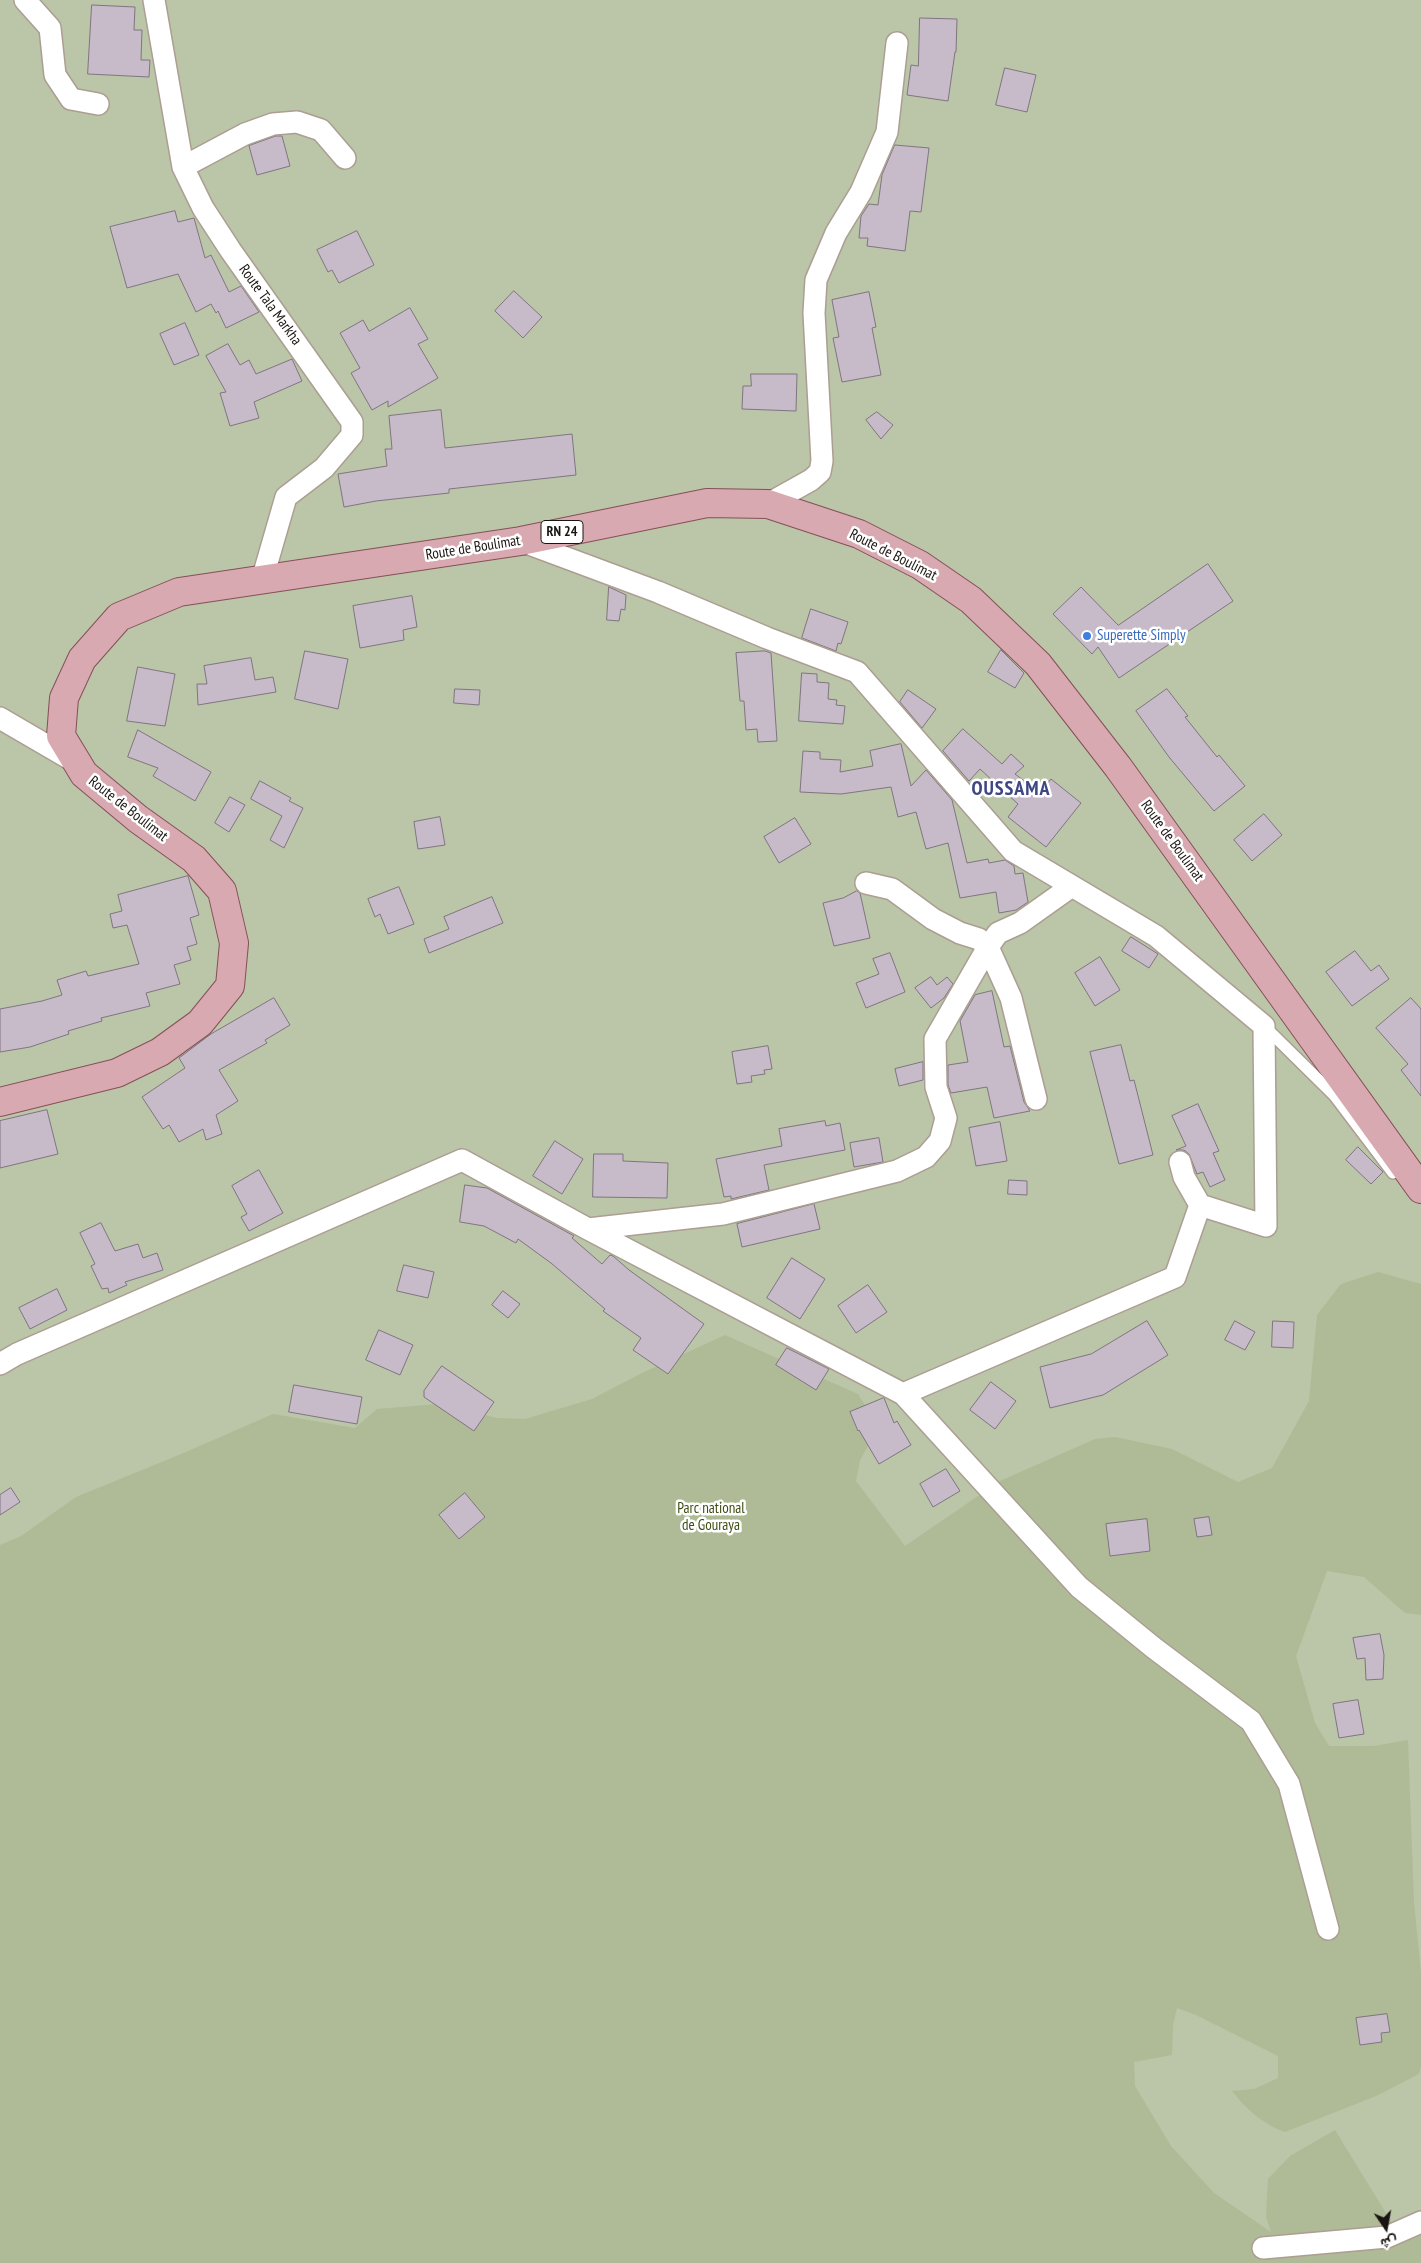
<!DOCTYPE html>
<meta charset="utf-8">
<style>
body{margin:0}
#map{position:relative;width:1421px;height:2263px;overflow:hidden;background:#f5e5d9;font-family:"PT Sans Narrow",Vazirmatn,sans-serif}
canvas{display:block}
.north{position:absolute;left:1361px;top:2203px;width:50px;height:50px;-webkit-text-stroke:4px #fff;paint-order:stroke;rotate:168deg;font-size:14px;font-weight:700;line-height:20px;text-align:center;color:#1a1511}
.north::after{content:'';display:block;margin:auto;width:18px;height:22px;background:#1a1511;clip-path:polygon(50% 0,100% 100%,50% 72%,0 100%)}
</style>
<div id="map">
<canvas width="1421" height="2263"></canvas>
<div class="north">ش</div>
</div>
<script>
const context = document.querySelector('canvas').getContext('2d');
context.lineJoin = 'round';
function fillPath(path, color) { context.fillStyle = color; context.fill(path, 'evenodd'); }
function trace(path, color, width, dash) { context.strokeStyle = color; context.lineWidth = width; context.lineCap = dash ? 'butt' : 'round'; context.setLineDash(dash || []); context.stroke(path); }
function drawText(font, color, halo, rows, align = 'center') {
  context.font = font + ' "PT Sans Narrow",sans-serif'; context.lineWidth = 5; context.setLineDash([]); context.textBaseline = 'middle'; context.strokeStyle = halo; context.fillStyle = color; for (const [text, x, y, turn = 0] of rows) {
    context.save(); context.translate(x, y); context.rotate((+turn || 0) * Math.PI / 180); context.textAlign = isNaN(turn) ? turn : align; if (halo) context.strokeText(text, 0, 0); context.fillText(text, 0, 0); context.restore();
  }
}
fillPath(new Path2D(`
 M0,0H1421V2263H0Z`), '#bbc5a8');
fillPath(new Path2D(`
 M1378,1272L1421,1284V1615L1405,1613L1364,1577L1327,1571L1296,1656L1315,1723L1329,1746H1374L1408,1740L1414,1902L1421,1973V2067L1419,2074L1376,2096L1285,2132C1264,2125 1246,2109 1232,2091L1254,2089L1278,2078V2056L1196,2015L1177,2008L1173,2025L1172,2055L1134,2062L1135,2086L1171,2146L1214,2193L1271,2232L1266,2217L1268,2179L1290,2156L1335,2130L1392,2223L1421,2211V2263H0V1545L21,1536L76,1497L186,1452L273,1414L355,1428L377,1409L437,1404L497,1418L525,1419L592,1399L640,1374L725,1335L858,1394L879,1427L860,1460L856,1481L905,1546L1000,1481L1095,1439L1115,1437L1172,1449L1238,1482L1272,1468L1309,1401L1317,1315L1341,1284Z`), '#afbb96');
const building = new Path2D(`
 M92,5L135,7L134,30H142L141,60H150L149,77L88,74Z
 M920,18L957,19L956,52H955L948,101L907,95L911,65L918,66Z
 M1005,68L1036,75L1027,112L996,105Z
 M276,136H282L290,166L257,175L249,146Z
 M895,145L929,148L921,212L910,211L905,251L867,246L868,238H859L861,216L869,204L878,205L882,175Z
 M175,211L178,222L194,218L205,258L211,255L229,292L241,286L259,312L226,328L218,311L216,313L211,304L196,312L178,274L127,288L110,227Z
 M357,231L374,265L339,283L332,270L328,272L317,250Z
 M514,291L542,317L523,338L495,311Z
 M869,292L876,327L872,328L881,375L842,382L833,338L839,337L832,300Z
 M410,308L428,339L418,344L438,378L388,407V401L372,410L351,373L360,368L340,333L363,320L369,331Z
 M185,323L199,355L174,365L160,334Z
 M228,344L240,365L249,360L256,374L292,359L302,381L254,402L259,418L230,426L220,393L226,392L206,356Z
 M751,374H797L796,411L742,409L743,386H751Z
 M441,410L445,448L572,434L576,475L449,489V493L376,501L344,507L338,474L387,466L385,449H392L389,416Z
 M877,412L893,425L881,439L866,420Z
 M1208,564L1233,601L1119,678L1098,647L1092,654L1053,614L1081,587L1118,625Z
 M609,587L626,595L625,610L621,609L619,621L607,620Z
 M412,596L417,627L403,630L404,640L360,648L353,606Z
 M811,609L848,622L841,644L838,643L836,651L802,638Z
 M1001,650L1024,673L1015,688L988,672Z
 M305,651L348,659L338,709L295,699Z
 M765,651L771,653L777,741L758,742L757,729L746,730L744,701H740L736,653Z
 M251,658L255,680L273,677L276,692L198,705L197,684H207L204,666Z
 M138,667L175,674L165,726L127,721Z
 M802,673L817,674V682L829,683L828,699L837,700L836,705L845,706L843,724L799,721Z
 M455,689L480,690L479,705L454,703Z
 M1167,689L1188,716L1185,717L1217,757L1219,755L1245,786L1214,811L1169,757L1136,711Z
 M908,690L936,709L922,728L900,702Z
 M963,729L1002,764L1011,754L1024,766L1015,774L1040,793L1051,779L1081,803L1046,847L1008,817L1018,804L980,769L969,781L943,751Z
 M138,730L211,772L195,801L153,776L158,768L128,757Z
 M901,744L911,786L926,770L952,800L967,863L988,859L989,863L1005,860L1014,866L1015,874L1023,873L1028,902L1016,910L999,913L996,892L960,898L948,843L926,849L916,812L898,817L891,787L841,794L800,792L803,751L820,752V759L841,760L840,772L873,766L870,751Z
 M260,781L291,798L289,801L303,808L284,848L270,840L282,816L251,799Z
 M230,797L245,805L229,832L215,823Z
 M1264,814L1282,835L1252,861L1234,840Z
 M440,817L445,845L418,849L414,822Z
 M795,818L811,844L779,863L764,837Z
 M188,876L199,915L190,918L197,944L187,947L191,960L174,965L180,984L146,993L150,1006L101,1018L102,1021L68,1031L69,1034L30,1047L0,1052V1009L42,1001L62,995L57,980L86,971L88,976L139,964L127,925L113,928L110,914L122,911L118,895Z
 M399,887L414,924L388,934L380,914L375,917L368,899Z
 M857,891L860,893L870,938L834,946L823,903L843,898Z
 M492,897L503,923L429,953L424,939L449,929L444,917Z
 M1131,937L1158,954L1149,968L1122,951Z
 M1355,951L1371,971L1379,965L1389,979L1352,1006L1326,972Z
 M890,953L905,992L866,1008L856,983L879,974L873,959Z
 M1100,957L1120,990L1095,1006L1075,973Z
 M931,977L937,985L947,977L953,984L944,998L931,1008L915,988Z
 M992,991L1004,1047L1010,1046L1024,1102L1030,1111L994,1118L987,1087L951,1093L948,1085V1065L968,1062L960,1021L975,995Z
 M274,998L290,1025L265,1040L267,1043L219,1070L238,1101L216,1115L222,1134L206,1140L203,1129L179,1142L169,1125L163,1129L142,1097L185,1068L179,1058L211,1034Z
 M1411,998L1421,1009V1096L1401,1070L1408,1064L1376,1028Z
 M1121,1045L1130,1081L1134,1080L1153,1155L1119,1164L1090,1052Z
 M768,1046L772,1069L764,1070L765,1074L751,1076L752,1082L737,1084L732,1052Z
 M923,1062V1080L899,1086L895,1069Z
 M1198,1104L1219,1151L1213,1153L1225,1180L1210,1187L1203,1172L1197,1174L1189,1154L1184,1150H1176L1186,1146L1172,1116Z
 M47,1110L58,1154L0,1168V1121Z
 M825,1121L826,1126L840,1123L845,1150L764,1165L769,1190L731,1199V1196L724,1197L716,1159L782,1146L779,1129Z
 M1000,1122L1007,1161L976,1166L969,1128Z
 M879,1138L883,1162L854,1167L850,1143Z
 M555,1141L583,1159L562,1194L533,1176Z
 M1358,1147L1383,1172L1371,1184L1346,1160Z
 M594,1154H623V1161L668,1163L667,1198L593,1197Z
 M259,1170L283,1213L249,1231L241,1217L247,1214L232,1186Z
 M1009,1180L1027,1181V1195L1008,1194Z
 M465,1185L487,1188L574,1236L572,1238L602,1264L610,1255L613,1256L629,1270L704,1324L668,1374L633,1350L641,1338L603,1311L605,1309L551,1263L518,1239L516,1243L484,1226L460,1222Z
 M814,1204L820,1229L742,1247L737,1224Z
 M101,1223L115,1251L138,1244L143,1258L157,1253L163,1270L125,1282L127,1285L109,1293L108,1288L102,1289L91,1266L95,1264L80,1233Z
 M792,1258L825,1279L800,1319L767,1298Z
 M404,1265L434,1272L428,1298L397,1291Z
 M868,1285L887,1312L856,1333L838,1306Z
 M57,1289L67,1310L30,1329L19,1308Z
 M503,1291L520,1304L508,1318L492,1305Z
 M1147,1321L1168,1355L1103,1395L1050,1408L1040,1367L1091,1354Z
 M1235,1321L1255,1332L1245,1350L1225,1340Z
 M1273,1321L1294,1322L1293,1348L1272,1347Z
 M379,1330L413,1345L400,1375L366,1360Z
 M787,1348L829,1369L816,1390L776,1365Z
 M442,1366L494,1402L474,1431L424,1397V1391Z
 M991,1382L1016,1401L995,1429L970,1410Z
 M294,1385L362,1397L357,1424L289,1412Z
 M884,1398L894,1423L897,1421L911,1445L879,1464L859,1430L858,1431L850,1412Z
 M946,1469L960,1491L933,1507L920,1484Z
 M11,1488L20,1502L0,1515V1495Z
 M465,1493L485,1517L459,1539L439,1515Z
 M1209,1517L1212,1535L1197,1537L1194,1519Z
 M1147,1519L1150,1551L1110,1556L1106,1524Z
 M1380,1634L1384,1655L1383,1679L1366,1680L1365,1658L1357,1659L1353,1638Z
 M1358,1700L1364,1734L1339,1738L1333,1704Z
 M1387,2014L1390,2032L1381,2033L1382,2042L1360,2045L1356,2018Z`);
fillPath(building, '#c7bbc9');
trace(building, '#807582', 1);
const lane = new Path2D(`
 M1264,1026L1334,1095L1393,1173`);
const street = new Path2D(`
 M25,0L50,28L55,75L71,99L98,104
 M154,0L183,167L203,208L231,251L352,422V435L324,468L286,497L262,580
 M183,167L245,134L273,124L297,122L321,130L345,158
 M768,504L811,480L820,472L822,461L814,313L816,280L836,233L861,192L887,132L897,43
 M0,718L77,763
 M866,883L892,889L933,919L960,933L979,939L988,947L1011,998L1036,1099
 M1180,1162L1184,1177L1200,1205
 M588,1229L723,1214L897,1171L926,1157L940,1141L946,1118L936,1087L935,1039L988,947L998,933L1020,923L1072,886
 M0,1364L17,1354L462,1160L588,1229L903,1394L1175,1277L1200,1205L1266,1226L1264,1026L1156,936L1013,851L857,672L767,638L658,592L521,541
 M903,1394L1079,1587L1154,1648L1251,1721L1289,1784L1328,1929
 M1263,2248L1387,2237L1421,2222`);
const primary = new Path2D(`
 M0,1102L117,1073L160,1052L200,1023L230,986L234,943L222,891L194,859L138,819L84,774L61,736L64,698L82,659L119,617L179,592L521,541L707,503L768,504L859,534L920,565L971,600L1038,664L1118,767L1421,1189`);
trace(lane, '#ac9e92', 14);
trace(street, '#ac9e92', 24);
trace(primary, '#855057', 30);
trace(lane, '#fff', 11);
trace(street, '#fff', 21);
trace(primary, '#d8a9b0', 28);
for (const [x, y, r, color] of [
 [1087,636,5,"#3f7fe0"]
]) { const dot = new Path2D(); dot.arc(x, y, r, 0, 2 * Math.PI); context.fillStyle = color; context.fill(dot); trace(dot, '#fff', 2); }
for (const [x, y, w] of [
 [562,532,42]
]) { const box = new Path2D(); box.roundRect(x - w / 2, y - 11.5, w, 23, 4); context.fillStyle = '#fff'; context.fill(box); trace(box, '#1a1511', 1); }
drawText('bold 14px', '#1a1511', null, [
 ["RN 24",562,532]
]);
drawText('15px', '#1a1511', '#fff', [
 ["Route Tala Markha",270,305,54],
 ["Route de Boulimat",473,548,-9],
 ["Route de Boulimat",893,555,27],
 ["Route de Boulimat",128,809,38],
 ["Route de Boulimat",1172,841,54]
]);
drawText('15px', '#366cbe', '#fff', [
 ["Superette Simply",1097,636]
], 'left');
drawText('15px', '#3e4d12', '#fff', [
 ["Parc national",711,1509],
 ["de Gouraya",711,1526]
]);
context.letterSpacing = '1px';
drawText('bold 20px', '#3f4783', '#fff', [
 ["OUSSAMA",1011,789]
]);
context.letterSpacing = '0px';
</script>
